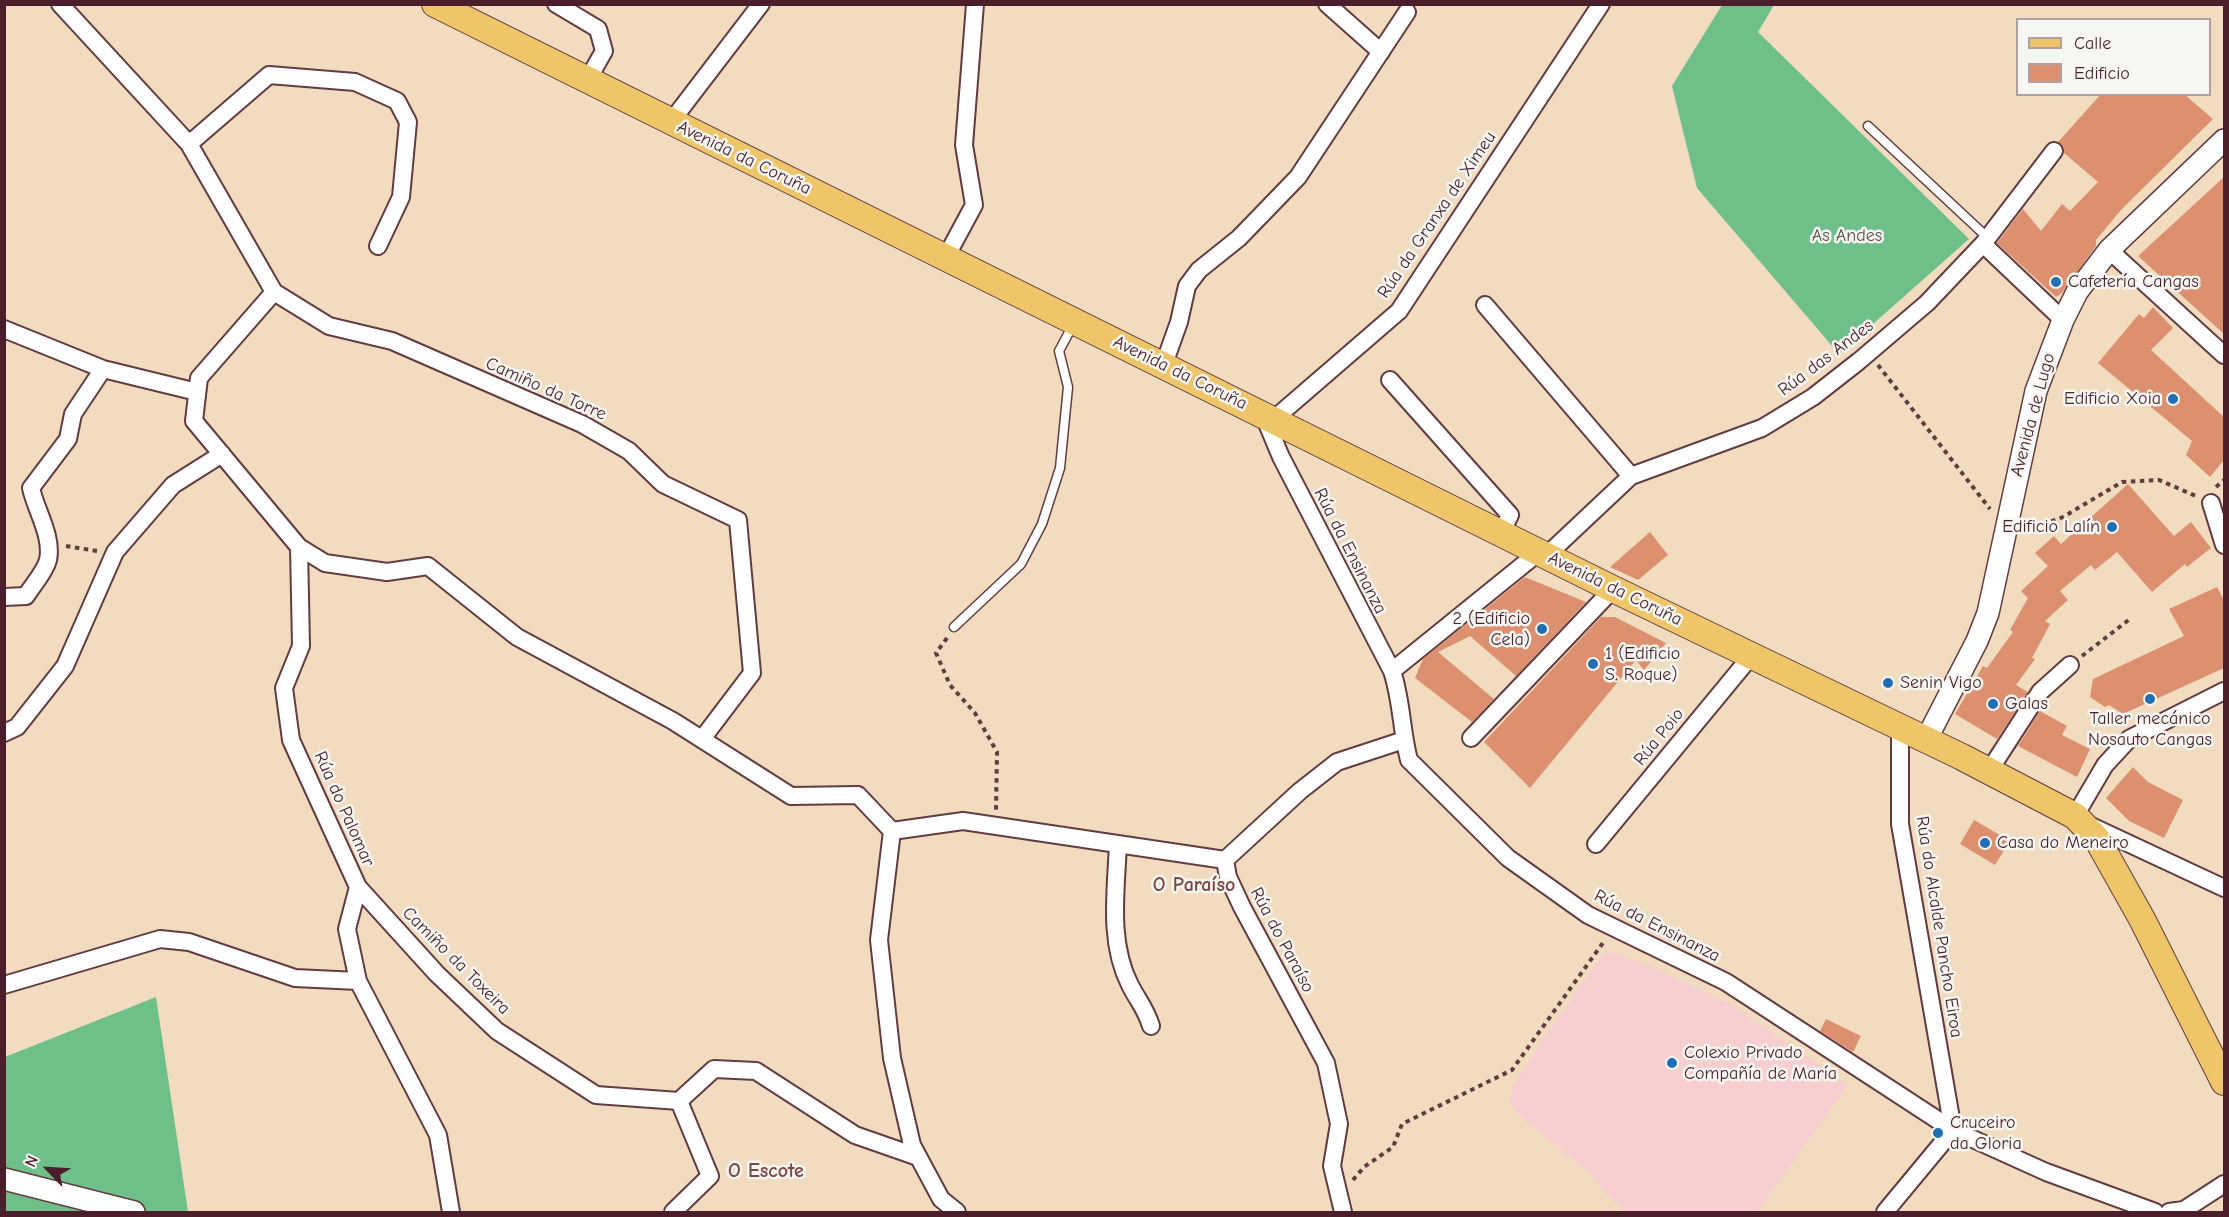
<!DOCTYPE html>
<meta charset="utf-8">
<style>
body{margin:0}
#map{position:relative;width:2229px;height:1217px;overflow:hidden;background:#f1dcbf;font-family:"Comic Neue",sans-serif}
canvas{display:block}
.frame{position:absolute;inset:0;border:6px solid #4a1f2b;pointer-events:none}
.legend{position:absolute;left:2016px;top:18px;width:195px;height:78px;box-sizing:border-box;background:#f6f6f2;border:2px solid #b1a0a2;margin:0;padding:8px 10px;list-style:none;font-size:18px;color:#4a1f2b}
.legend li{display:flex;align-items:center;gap:12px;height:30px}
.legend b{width:30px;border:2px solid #b1a0a2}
.north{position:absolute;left:18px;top:1139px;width:60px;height:60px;-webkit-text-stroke:4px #f6f6f2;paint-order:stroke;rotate:295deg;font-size:16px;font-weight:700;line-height:24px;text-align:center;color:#4a1f2b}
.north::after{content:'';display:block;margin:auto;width:21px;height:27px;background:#4a1f2b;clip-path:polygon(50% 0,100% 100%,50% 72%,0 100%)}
</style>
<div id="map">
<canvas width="2229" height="1217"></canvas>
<div class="frame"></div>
<ul class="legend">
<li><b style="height:8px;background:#eec569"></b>Calle</li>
<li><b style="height:16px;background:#dd9070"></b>Edificio</li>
</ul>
<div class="north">N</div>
</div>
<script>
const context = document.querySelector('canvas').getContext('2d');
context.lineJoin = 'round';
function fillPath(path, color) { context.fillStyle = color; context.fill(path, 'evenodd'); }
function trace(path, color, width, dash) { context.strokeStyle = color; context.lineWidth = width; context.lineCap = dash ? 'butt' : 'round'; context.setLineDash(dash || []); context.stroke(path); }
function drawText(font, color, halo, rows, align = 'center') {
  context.font = font + ' "Comic Neue",sans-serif'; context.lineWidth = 5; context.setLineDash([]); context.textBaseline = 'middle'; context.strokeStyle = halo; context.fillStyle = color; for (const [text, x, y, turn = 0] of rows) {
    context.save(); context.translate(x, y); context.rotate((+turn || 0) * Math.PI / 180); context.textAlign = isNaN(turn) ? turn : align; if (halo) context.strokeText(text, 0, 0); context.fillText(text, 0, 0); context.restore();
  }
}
fillPath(new Path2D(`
 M1606,950L1652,967L1729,1003L1848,1085L1757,1212H1625L1598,1184L1594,1177L1517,1113L1509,1102L1514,1085L1541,1042Z`), '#f7cfd1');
fillPath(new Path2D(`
 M1722,5H1774L1758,32L1969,239L1839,354L1697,188L1672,86Z
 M156,997L188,1212H5V1057Z`), '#6ebf8a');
fillPath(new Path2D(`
 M2101,94H2184L2213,119L2121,210L2096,240V246L2062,293L2056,297L1997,243L2023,209L2041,231L2062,204L2070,211L2098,182L2064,153L2063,146L2058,142Z
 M2224,177V334L2138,256Z
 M2153,307L2173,328L2151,350L2224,417V460L2210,477L2186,455L2192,441L2098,363L2139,314L2144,318Z
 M2128,484L2174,536L2191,522L2211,548L2187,567L2185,564L2152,592L2117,552L2095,570L2091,565L2060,591L2068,600L2045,621L2050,624L2032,658L2035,659L2016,685L2028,692L1997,739L1955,714L1983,666L1987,668L2013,632L2010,630L2028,598L2021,591L2048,566L2035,553L2054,536L2061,544Z
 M1650,532L1668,555L1638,580L1610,567Z
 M1525,577L1586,602L1516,676L1470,636L1438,652L1494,699L1472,722L1415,678L1423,659Z
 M2217,587L2224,600V668L2123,714L2109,705L2105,707L2090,697L2093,679L2184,636L2169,609Z
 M1601,617H1615L1666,643L1644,670L1636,660L1530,788L1484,742Z
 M2040,711L2067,726L2062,735L2090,749L2077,777L2018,746Z
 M2133,767L2148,782L2183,800L2164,838L2129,821L2106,798Z
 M1974,820L2010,841L1995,865L1960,844Z
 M1826,1019L1861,1036L1853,1052L1820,1031Z`), '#dd9070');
const service = new Path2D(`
 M1868,126L1988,238
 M954,627L1021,564L1042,524L1060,468L1068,387L1059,351L1073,325`);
const minor = new Path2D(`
 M60,4L189,144L274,292L329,326L392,341L582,424L629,451L663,484L738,520L752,673L702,739
 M556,4L598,29L604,51L587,81
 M1327,4L1381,52
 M670,123L761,4
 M189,144L269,75L355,82L397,101L408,122L401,197L378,246
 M1983,244L2063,320
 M2109,250L2224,355
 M946,257L974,205L964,145L975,4
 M274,292L199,378L194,421L299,547L325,563L387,572L428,566L517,637L673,721L791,796L858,795L892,831L963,821L1225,860
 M1485,305L1631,476
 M4,329L103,369L197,392
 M1164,364L1179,322L1187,286L1199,270L1239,238L1298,177L1407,12
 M1390,380L1510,515L1501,533
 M1263,414L1281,457L1392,671C1402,701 1401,730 1409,760L1508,858L1588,915L1726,982L1953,1130L2046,1172L2155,1212
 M1274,419L1399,311L1601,4
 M2211,503L2224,545
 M299,547L301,646L284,688L291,740L358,887L437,974L497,1031L596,1095L679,1101L714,1069L756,1071L855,1135L918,1157
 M1546,556L1631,476L1762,428L1813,397L1859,361L1927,303L1983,244L2054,151
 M4,597L26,596C32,586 45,572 48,560C53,536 36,511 31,488L68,439L73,414L103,369
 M1392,671L1539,552
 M4,733L17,727L65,666L115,552L173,485L222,454
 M1471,738L1613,589
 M1989,771L2040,692L2070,665
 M2075,816L2105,765L2129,739L2224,691
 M2089,825L2224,888
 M892,831L879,940L892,1058L912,1145L941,1199L957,1212
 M1118,844C1116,891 1108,942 1130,985C1138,1001 1145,1007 1151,1026
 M1596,844L1752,655
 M1225,860L1228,877L1242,907L1326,1063L1339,1124L1332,1166L1343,1212
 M1225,860L1300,791L1337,762L1404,740
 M358,887L347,929L358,981L438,1135L451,1212
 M4,985L160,939L189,942L295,978L358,981
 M673,1212L710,1176L679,1101
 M1885,1212L1953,1130L1900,824V728
 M2169,1212L2184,1210L2224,1184`);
const tertiary = new Path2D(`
 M1926,740L1977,641L1988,613L2036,391L2063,320L2077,292L2109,250L2224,140
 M4,1179L134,1212`);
const primary = new Path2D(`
 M435,4L1613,589L1962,757L2075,816L2097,839L2142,919L2224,1082`);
trace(service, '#633b41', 11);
trace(minor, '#633b41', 20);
trace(tertiary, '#633b41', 24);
trace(primary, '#633b41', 28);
trace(new Path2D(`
 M1878,365L1990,509
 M2216,487L2224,480
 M2026,531L2063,517L2122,482L2159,480L2198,497
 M66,546L97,551
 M947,638L936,653L950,685L975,713L997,752L996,810
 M2082,656L2130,619
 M1353,1180L1364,1167L1393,1147L1402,1124L1512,1070L1605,940`), '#633b41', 4, [4.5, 4.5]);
trace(service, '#fff', 8);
trace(minor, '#fff', 16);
trace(tertiary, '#fff', 21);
trace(primary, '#eec569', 26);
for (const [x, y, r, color] of [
 [2056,282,6,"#1f6fb2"],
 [2173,399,6,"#1f6fb2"],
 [2112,527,6,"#1f6fb2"],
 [1542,629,6,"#1f6fb2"],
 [1593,664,6,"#1f6fb2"],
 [1888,683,6,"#1f6fb2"],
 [2150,699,6,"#1f6fb2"],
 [1993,704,6,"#1f6fb2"],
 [1985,843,6,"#1f6fb2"],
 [1672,1063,6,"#1f6fb2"],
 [1938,1133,6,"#1f6fb2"]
]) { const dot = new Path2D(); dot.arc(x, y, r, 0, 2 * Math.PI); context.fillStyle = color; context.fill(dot); trace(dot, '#f6f6f2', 2); }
drawText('18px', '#4a1f2b', '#f6f6f2', [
 ["Avenida da Coruña",744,158,26],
 ["Rúa da Granxa de Ximeu",1437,215,-56],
 ["Rúa das Andes",1826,358,-37],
 ["Avenida da Coruña",1180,373,26],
 ["Camiño da Torre",546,389,24],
 ["Avenida de Lugo",2033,415,-75],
 ["Rúa da Ensinanza",1350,551,63],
 ["Avenida da Coruña",1615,589,26],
 ["Rúa Poio",1659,737,-51],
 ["Rúa do Palomar",344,809,66],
 ["Rúa da Ensinanza",1657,926,27],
 ["Rúa do Alcalde Pancho Eiroa",1939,927,81],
 ["Rúa do Paraíso",1282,940,62],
 ["Camiño da Toxeira",456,961,45]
]);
drawText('18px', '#5a504a', '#f6f6f2', [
 ["As Andes",1847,236]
]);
drawText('18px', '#4a1f2b', '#f6f6f2', [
 ["Cafetería Cangas",2068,282],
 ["Edificio Xoia",2161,399,"right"],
 ["Edificio Lalín",2100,527,"right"],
 ["2 (Edificio",1530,619,"right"],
 ["Cela)",1530,640,"right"],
 ["1 (Edificio",1605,654],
 ["S. Roque)",1605,675],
 ["Senin Vigo",1900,683],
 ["Galas",2005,704],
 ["Taller mecánico",2150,719,"center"],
 ["Nosauto Cangas",2150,740,"center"],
 ["Casa do Meneiro",1997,843],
 ["Colexio Privado",1684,1053],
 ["Compañía de María",1684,1074],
 ["Cruceiro",1950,1123],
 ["da Gloria",1950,1144]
], 'left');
drawText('bold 20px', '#7d4743', '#f6f6f2', [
 ["O Paraíso",1194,885],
 ["O Escote",766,1171]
]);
</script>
